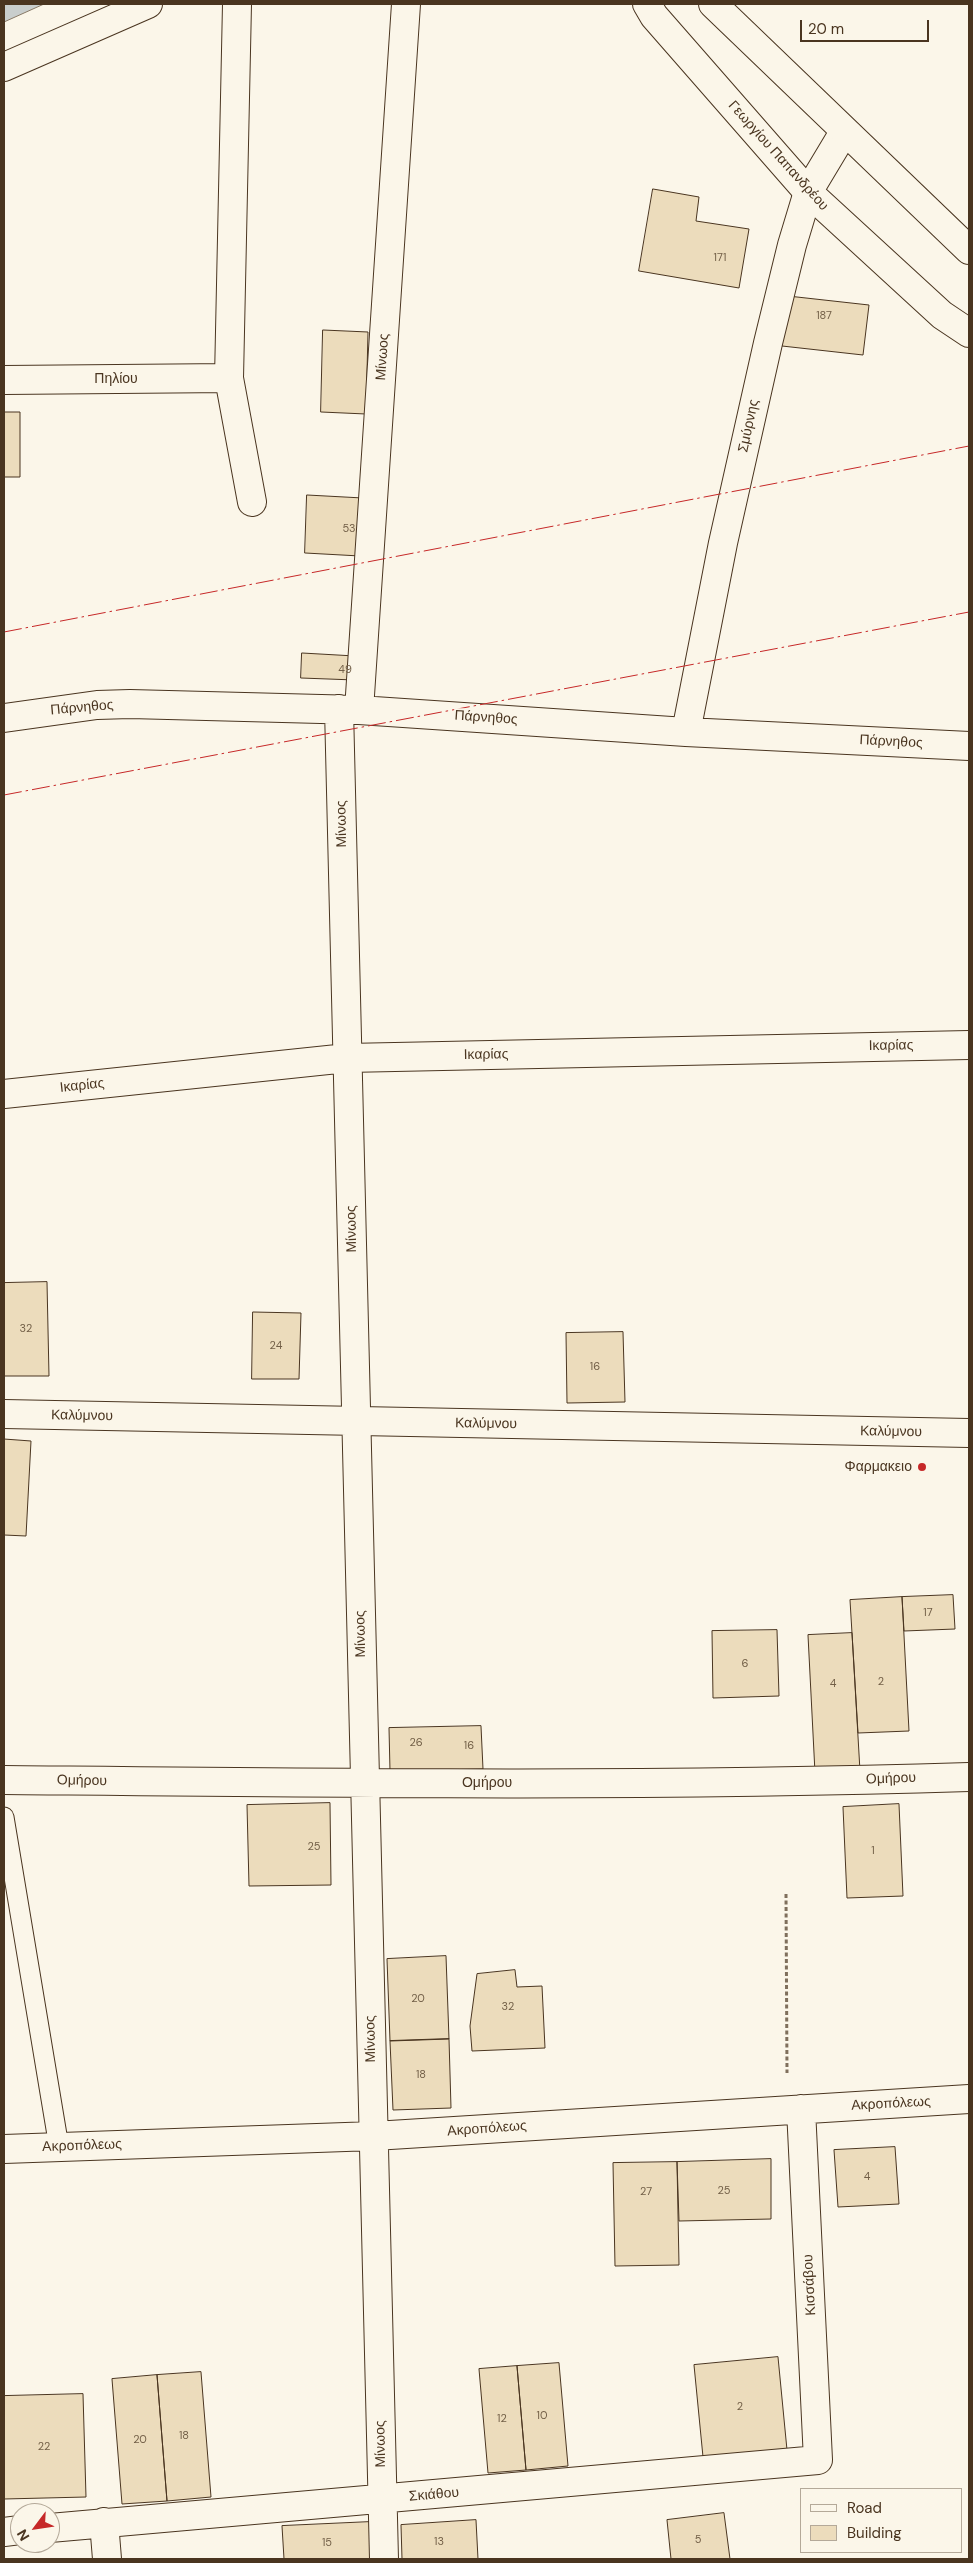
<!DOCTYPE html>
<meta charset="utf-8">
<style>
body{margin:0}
#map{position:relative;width:973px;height:2563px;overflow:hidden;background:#fbf6e9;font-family:"DM Sans",sans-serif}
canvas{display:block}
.frame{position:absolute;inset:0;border:5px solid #4a3520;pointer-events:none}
.legend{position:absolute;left:800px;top:2488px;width:162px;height:65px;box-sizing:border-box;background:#fbf6e9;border:1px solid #b4a999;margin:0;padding:6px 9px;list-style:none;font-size:15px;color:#4a3520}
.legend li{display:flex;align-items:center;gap:10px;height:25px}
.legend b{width:25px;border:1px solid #b4a999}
.north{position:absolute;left:10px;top:2503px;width:50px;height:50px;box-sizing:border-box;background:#fbf6e9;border:1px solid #b4a999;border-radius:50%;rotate:239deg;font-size:14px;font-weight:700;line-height:20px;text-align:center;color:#4a3520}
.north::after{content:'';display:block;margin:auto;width:18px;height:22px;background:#c62828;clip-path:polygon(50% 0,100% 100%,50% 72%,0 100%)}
.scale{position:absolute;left:800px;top:20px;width:129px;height:22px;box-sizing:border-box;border:2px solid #4a3520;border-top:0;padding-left:6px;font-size:15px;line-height:18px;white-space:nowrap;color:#4a3520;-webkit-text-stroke:4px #fbf6e9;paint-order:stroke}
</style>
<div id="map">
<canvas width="973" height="2563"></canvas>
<div class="frame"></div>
<ul class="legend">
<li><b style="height:6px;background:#fbf6e9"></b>Road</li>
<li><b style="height:14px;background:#ecdcbc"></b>Building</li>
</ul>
<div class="north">N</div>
<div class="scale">20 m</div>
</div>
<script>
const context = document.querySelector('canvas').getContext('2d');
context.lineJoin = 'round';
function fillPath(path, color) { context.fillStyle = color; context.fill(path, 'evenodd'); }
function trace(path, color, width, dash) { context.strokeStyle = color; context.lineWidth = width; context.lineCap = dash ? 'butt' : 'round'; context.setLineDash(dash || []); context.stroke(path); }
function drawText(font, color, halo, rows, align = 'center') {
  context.font = font + ' "DM Sans",sans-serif'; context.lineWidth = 4; context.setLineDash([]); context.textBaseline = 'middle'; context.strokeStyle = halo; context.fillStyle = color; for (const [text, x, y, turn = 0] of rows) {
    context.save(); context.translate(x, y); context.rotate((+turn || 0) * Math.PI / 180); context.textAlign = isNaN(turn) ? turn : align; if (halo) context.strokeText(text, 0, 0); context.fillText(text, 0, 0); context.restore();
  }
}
const water = new Path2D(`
 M4,4H44L4,22Z`);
fillPath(water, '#c9cecd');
trace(water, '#887966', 1);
const building = new Path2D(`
 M653,189L699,197L696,221L749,229L739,288L639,271Z
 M788,296L869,305L863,355L782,346Z
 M323,330L368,332L366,414L321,412Z
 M4,412H20V477H4Z
 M307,495L363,498L360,556L305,553Z
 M302,653L355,656V680L301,678Z
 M47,1282L49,1376H4V1283Z
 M253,1312L301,1313L299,1379H252Z
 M623,1332L625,1402L567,1403L566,1333Z
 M4,1439L31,1441L26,1536L4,1535Z
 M953,1595L955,1629L904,1631L902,1597Z
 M902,1597L909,1731L858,1733L850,1600Z
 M777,1630L779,1696L713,1698L712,1631Z
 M852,1633L860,1771L815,1773L808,1635Z
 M481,1726L483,1769L390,1771L389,1728Z
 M330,1803L331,1885L249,1886L247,1805Z
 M899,1804L903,1896L847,1898L843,1807Z
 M446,1956L449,2039L390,2041L387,1959Z
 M515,1970L517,1987L542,1986L545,2048L472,2051L470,2026L477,1974Z
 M449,2039L451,2108L393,2110L390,2041Z
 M895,2147L899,2204L838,2207L834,2150Z
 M771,2159V2219L679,2221L677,2162Z
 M677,2162L679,2265L615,2266L613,2163Z
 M778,2357L787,2450L703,2457L694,2365Z
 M559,2363L568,2466L526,2470L517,2366Z
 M517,2366L526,2470L488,2473L479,2369Z
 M201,2372L211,2497L167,2501L157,2375Z
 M157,2375L167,2501L122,2504L112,2379Z
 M83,2394L86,2497L4,2499V2396Z
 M724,2513L730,2559H671L667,2520Z
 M476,2520L478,2559H402L401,2525Z
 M370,2522L372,2559H284L282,2526Z`);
fillPath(building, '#ecdcbc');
trace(building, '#4a3520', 1);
const lane = new Path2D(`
 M4,1817L59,2147`);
const street = new Path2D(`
 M237,4L229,378L252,502
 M4,380L229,378
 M339,709L384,2559
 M359,710L406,4
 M4,718L97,705L130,704L359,710L686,732L969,746
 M686,732L723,543L768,343L792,245L808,192L844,132
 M4,1094L347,1058L969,1045
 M4,1414L969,1433
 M4,1780C326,1783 647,1787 969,1777
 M4,2149L374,2136L969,2099
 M104,2522L107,2559
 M50,2528L818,2460L801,2109
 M4,2532L20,2530`);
const secondary = new Path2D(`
 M647,4L654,16L808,192L942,315L969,333
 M713,4L969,250
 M4,67L148,4`);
trace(lane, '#4a3520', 21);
trace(street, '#4a3520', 30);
trace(secondary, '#4a3520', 30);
trace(new Path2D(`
 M786,1894L787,2073`), '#7f6f5c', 3, [4, 2.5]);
trace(lane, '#fbf6e9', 19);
trace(street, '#fbf6e9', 28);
trace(secondary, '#fbf6e9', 28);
trace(new Path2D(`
 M4,632L969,446
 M4,795L969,612`), '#c62828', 1, [18, 4, 2.5, 4]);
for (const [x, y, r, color] of [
 [922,1467,5,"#c62828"]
]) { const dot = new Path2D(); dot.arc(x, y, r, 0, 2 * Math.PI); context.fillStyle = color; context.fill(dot); trace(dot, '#fbf6e9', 2); }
drawText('11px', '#725f47', null, [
 ["171",720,258],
 ["187",824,316],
 ["53",349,529],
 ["49",345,670],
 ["32",26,1329],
 ["24",276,1346],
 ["16",595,1367],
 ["17",928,1613],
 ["6",745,1664],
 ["2",881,1682],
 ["4",833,1684],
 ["26",416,1743],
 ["16",469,1746],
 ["25",314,1847],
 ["1",873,1851],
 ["20",418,1999],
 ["32",508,2007],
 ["18",421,2075],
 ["4",867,2177],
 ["25",724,2191],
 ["27",646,2192],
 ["2",740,2407],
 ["10",542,2416],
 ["12",502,2419],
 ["18",184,2436],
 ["20",140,2440],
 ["22",44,2447],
 ["5",698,2540],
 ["13",439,2542],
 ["15",327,2543]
]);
drawText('14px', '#4a3520', '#fbf6e9', [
 ["Γεωργίου Παπανδρέου",778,156,48],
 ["Μίνωος",383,357,-86],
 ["Πηλίου",116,379],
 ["Σμύρνης",749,426,-78],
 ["Πάρνηθος",82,708,-5],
 ["Πάρνηθος",486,718,4],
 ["Πάρνηθος",891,742,3],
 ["Μίνωος",342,824,-91],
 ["Ικαρίας",891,1046,-1],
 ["Ικαρίας",486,1055,-1],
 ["Ικαρίας",82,1086,-6],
 ["Μίνωος",352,1229,-91],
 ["Καλύμνου",82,1416,1],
 ["Καλύμνου",486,1424,1],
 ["Καλύμνου",891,1432,1],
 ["Μίνωος",361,1634,-91],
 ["Ομήρου",891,1779,-2],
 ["Ομήρου",82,1781,1],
 ["Ομήρου",487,1783],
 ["Μίνωος",371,2039,-91],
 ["Ακροπόλεως",891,2104,-3],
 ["Ακροπόλεως",487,2129,-4],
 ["Ακροπόλεως",82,2146,-2],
 ["Κισσάβου",810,2285,-93],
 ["Μίνωος",381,2444,-91],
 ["Σκιάθου",434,2495,-5]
]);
drawText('14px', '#4a3520', '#fbf6e9', [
 ["Φαρμακειο",912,1467]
], 'right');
</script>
